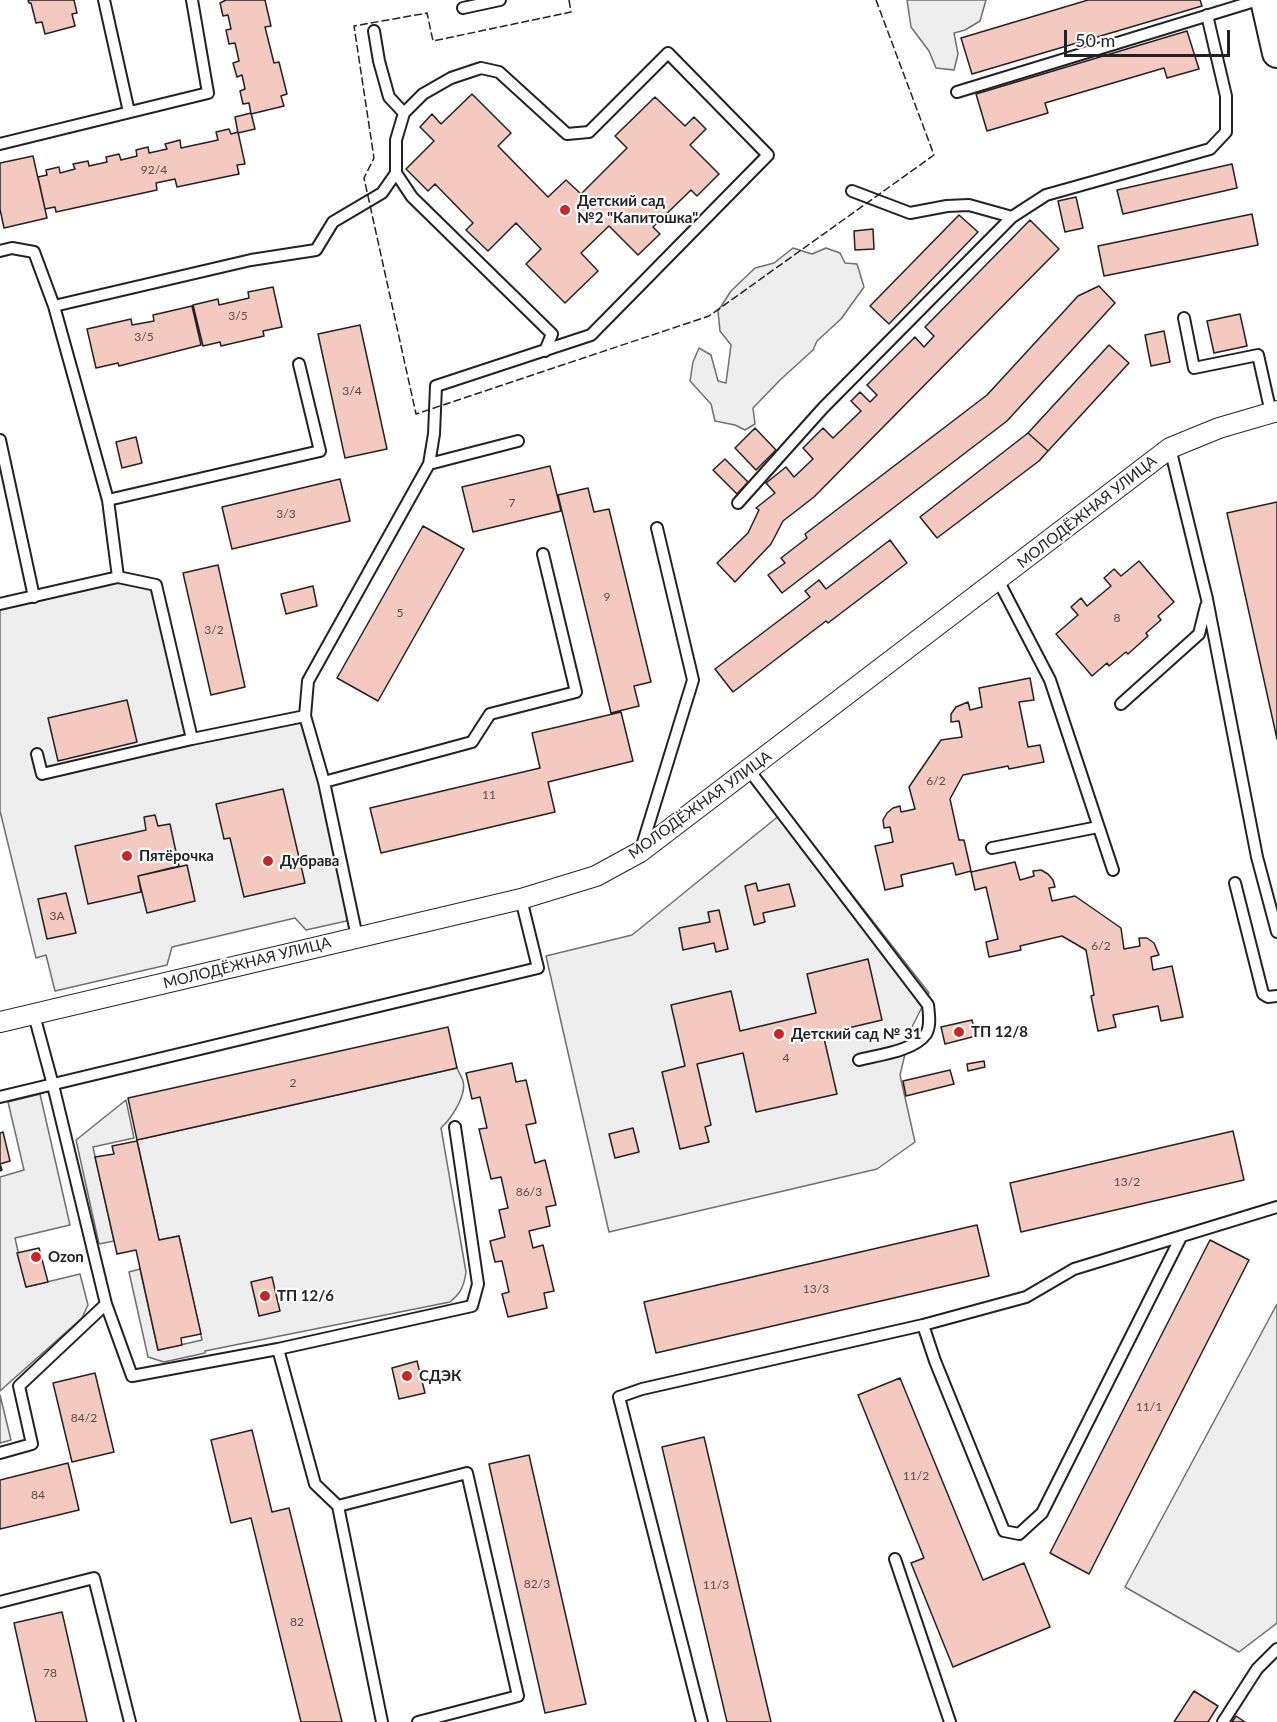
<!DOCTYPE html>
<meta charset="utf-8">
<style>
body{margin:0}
#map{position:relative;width:1277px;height:1722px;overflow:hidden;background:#fff;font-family:Lato,sans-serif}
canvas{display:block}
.scale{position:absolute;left:1064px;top:30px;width:166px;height:27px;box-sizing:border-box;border:3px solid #222;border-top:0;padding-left:8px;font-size:18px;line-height:21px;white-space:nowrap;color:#222;-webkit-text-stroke:4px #fff;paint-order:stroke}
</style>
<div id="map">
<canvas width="1277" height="1722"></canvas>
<div class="scale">50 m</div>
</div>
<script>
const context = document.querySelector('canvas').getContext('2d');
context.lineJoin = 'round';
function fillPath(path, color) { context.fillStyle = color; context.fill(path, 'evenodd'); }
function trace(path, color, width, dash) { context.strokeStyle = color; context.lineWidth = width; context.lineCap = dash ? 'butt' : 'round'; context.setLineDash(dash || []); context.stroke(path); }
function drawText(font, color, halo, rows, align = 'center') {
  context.font = font + ' Lato,sans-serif'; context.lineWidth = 4.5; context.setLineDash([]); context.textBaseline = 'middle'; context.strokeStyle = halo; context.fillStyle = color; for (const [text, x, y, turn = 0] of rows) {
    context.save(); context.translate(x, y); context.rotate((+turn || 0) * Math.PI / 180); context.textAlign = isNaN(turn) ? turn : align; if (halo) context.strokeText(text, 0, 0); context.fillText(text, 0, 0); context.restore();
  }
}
const green = new Path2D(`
 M907,0H986L980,21L965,30L954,33L958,54L954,70L936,68L929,51L911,27Z
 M793,248L812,254L826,248L840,253L845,263L857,264L864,287L841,319L817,341L813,350L780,380L753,408L755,424L745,430L735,425L715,421L711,404L690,381L693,362L699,348L711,355L718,381L726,383L731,345L720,331L718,311L731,291L755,268L774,263Z
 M118,577L156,585L192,739L305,716L351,920L306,930L295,918L172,947L167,965L55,991L46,955L36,958L0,811V605Z
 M786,810L929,993L911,1029L900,1075L915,1142L877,1169L609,1232L546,956L632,935Z
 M457,1068C459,1073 462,1077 463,1081C467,1095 451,1119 441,1128L466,1272C464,1286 461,1293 450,1302L205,1351V1353L164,1362L148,1357L129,1272L140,1269L158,1350L202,1340L179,1236L159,1240L137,1140Z
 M40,1094L70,1225L15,1238L26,1287L80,1274L88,1305L82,1318L0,1391V1177L24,1170L8,1102Z
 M126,1100L134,1138L93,1147L114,1241L99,1244L76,1140Z
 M1277,1304V1623L1239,1652L1125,1587Z
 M0,1395L11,1440L0,1443Z`);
fillPath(green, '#eee');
trace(green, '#6f6f6f', 1.5);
const building = new Path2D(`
 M28,0H74L77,13L72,14L75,26L45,34L42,22L36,23L31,3H29Z
 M226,0H265L271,26L265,27L274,63L279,62L287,94L281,96L284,106L251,114L249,103L243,104L240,91L245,89L242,75L237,77L233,63L239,61L235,43L229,44L226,30L231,29L228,15L223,16L220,3Z
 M1088,0H1200L1202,6L972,74L961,38Z
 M1187,31L1199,69L1167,78L1164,68L1045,103L1048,113L987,131L976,94Z
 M472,94L511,133L498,146L548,197L566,180L581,194L627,148L615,136L655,97L685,126L694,117L706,129L690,145L719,174L697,196L691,190L653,227L660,234L638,255L609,226L581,253L598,271L565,303L526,264L541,249L516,223L488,251L466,230L473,223L435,184L428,191L406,169L434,141L420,127L432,114L441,124Z
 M251,113L255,129L238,133L235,117Z
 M229,129L231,134L238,132L245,164L237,165L239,174L177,187L175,179L156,183L157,190L56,212L55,207L45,209L38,177L47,175L46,170L59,167L60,173L75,169L73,164L88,161L89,166L107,162L106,157L119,154L121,160L137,156L136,150L148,147L149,153L167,149L165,144L180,140L181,148L218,140L216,132Z
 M33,156L47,218L4,228L0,209V163Z
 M1232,164L1237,188L1123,214L1117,190Z
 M1076,197L1083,228L1065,232L1058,201Z
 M1252,214L1258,245L1104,276L1098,246Z
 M959,215L978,232L889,324L870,306Z
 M1030,220L1059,249L814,497L783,521L771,544L735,582L717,563L748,533L759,510L756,508L775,493L766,483L786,467L794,477L813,459L803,448L823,428L833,438L861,411L851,401L860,392L870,402L877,395L867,385L915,337L924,347L934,336L925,327Z
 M873,229L874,249L855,250L854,231Z
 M1099,286L1115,303L1007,421L782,593L768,575L785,563L781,558L807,538L805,534L987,395L1078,296Z
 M273,287L282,327L263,331L264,336L221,346L220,342L203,346L193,305L218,299L219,305L249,298L248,292Z
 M192,306L201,345L119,366L118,363L96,368L87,329L131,319L132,325L154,321L153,315Z
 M1240,314L1247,346L1214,353L1207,321Z
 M360,325L387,449L345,458L318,334Z
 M1164,331L1170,362L1151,366L1145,335Z
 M1109,345L1129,363L1048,451L1028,433Z
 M755,428L776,450L756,470L735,448Z
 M1028,433L1048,451L1039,461L937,538L920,517Z
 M136,437L142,463L122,468L116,442Z
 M725,459L748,482L737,494L713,470Z
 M550,466L561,511L473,532L462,487Z
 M340,479L350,521L232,549L222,507Z
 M588,488L594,512L609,509L651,682L634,686L639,706L611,713L558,495Z
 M1277,502V739L1227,513Z
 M423,526L464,549L378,701L337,678Z
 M890,540L907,563L828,623L826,621L733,692L715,669L810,597L805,591L819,580L826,589Z
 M1139,561L1174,602L1158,616L1161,620L1146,633L1148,636L1128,654L1126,652L1109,666L1107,663L1092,676L1056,634L1078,615L1071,607L1081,598L1087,606L1111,586L1104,578L1114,569L1121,576Z
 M218,565L245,687L211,695L183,573Z
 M313,586L317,606L286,614L281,594Z
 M1030,678L1034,700L1019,702L1028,747L1040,745L1044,762L1009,769L1008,766L963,775L950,799L959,840H964L971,871L956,875L953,863L901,875L903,886L885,890L875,846L893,842L890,827L884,828L883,820L887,813L893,808L900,806L901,812L915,809L909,787L941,740L962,737L959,721L951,722V714L956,707L968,702L970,710L982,707L979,688Z
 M127,700L137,742L58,761L48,718Z
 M621,712L633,761L548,782L555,812L381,853L370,808L540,768L532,733Z
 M283,789L305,883L244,897L230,838L224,839L216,804Z
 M155,815L158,826L170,824L179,866L138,876L141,892L88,904L75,846L146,830L144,817Z
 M1015,862L1020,880L1034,876L1033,871L1041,870L1048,874L1053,880L1055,887L1049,888L1052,901L1075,896L1121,928L1124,949L1140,946L1139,938H1147L1154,943L1159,955L1151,957L1153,970L1172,966L1183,1017L1161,1021L1158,1006L1113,1015L1116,1027L1098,1031L1091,996L1094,995L1086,950L1062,936L1020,946L1021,950L989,957L986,942L998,939L986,887L975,890L971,872Z
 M187,865L195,901L147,913L138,876Z
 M756,883L758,891L789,884L795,906L763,913L765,922L754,925L745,886Z
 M66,893L76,933L47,939L38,899Z
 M719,910L728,949L716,952L714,943L683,950L679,928L710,922L708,912Z
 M868,959L882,1020L823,1034L837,1094L756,1112L743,1053L697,1064L711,1125L705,1127L709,1142L680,1149L662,1072L685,1066L671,1005L731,991L740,1031L816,1013L807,974Z
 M972,1020L976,1036L945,1044L941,1027Z
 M448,1027L457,1068L137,1140L128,1098Z
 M984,1061L985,1067L968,1071L967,1064Z
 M512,1063L516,1082L526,1080L536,1123L526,1125L535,1163L545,1160L556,1205L546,1207L550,1226L529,1231L533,1248L543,1245L554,1291L544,1293L547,1308L508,1317L502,1294L509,1292L502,1261L495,1262L490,1241L505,1237L499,1210L508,1208L501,1177L491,1179L479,1129L487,1128L480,1097L472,1099L466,1073Z
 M950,1070L954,1084L906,1096L903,1081Z
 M633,1128L639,1152L615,1158L609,1134Z
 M1233,1131L1244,1180L1021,1232L1010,1183Z
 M3,1132L10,1161L0,1164L2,1170L0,1171V1133Z
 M137,1141L159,1240L179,1236L201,1334L181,1338L182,1345L158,1350L136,1250L117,1254L95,1157L114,1154L112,1146Z
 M977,1225L989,1276L656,1353L644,1302Z
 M1210,1240L1249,1260L1089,1574L1050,1553Z
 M39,1248L48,1282L26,1287L17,1253Z
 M272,1277L280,1311L259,1316L251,1282Z
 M417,1361L425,1393L399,1399L392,1368Z
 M95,1373L114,1452L72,1462L53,1383Z
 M900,1378L983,1580L1024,1563L1050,1627L953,1667L911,1563L924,1558L858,1395Z
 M252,1430L272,1512L289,1508L342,1722H301L251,1518L231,1523L211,1440Z
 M704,1437L771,1722H727L662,1447Z
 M529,1455L586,1704L545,1713L489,1464Z
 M68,1463L79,1510L0,1529V1480Z
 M62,1612L87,1722H36L14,1623Z
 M1194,1691L1218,1706L1208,1722H1174Z
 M1236,1716L1245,1722H1232Z`);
fillPath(building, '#f3c9c0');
trace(building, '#222', 1.5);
const lane = new Path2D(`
 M104,0L129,112
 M463,8L500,0
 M374,31L379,61L389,97L404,113
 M957,92L1258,0
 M0,144L208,93L192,0
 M396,173L412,197L552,334L545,351
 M852,191L910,213L947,206L969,205L1012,217
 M0,251L12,248L34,252L54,306L108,500L118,577L156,585L192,739L305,716L324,782L357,937
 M54,306L251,260L316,250L333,222L382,193L396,173V140L404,113L423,94L451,78L481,68L499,72L567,134L589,132L668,53L768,155L591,335L436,386L434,434L429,464
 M1184,318L1194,368L1258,355L1271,413
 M0,440L34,597
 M1170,448L1207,599L1257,857L1277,932
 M108,500L320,451L299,364
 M738,503L823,408L1012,217L1046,195L1210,149L1226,132V96L1207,15
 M998,580L1050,680L1113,870
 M0,604L118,577
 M1121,704L1199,634L1206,606
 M305,716L308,681L429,464L518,441
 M37,754L42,774L192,739
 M749,770L928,1005C929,1014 931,1026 926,1034C914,1051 878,1055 859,1060
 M324,782L472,742L490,714L576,692L543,554
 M992,848L1098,827
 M641,849L693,680L657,528
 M1235,883L1263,994L1268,997L1277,996
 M34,1015L53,1085L106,1304L132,1376L278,1349L472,1306L478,1284L455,1127
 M0,1097L538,968L521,899
 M923,1325L935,1361L1004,1531L1019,1534L1042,1513L1181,1237
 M278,1349L315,1484L338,1506L382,1722
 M0,1453L32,1444L19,1386L106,1304
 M338,1506L467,1473L518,1696L418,1722
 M895,1559L950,1722
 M0,1602L94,1578L130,1722
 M702,1722L619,1397L642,1389L923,1325L1026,1297L1074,1269L1277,1207
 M1223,1722L1257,1669L1277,1649`);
const street = new Path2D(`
 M0,1022L521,899L596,876L640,852L1170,448L1219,428L1277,411`);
const secondary = new Path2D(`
 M1265,0L1277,53`);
trace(lane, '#222', 14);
trace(street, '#222', 22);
trace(secondary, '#222', 32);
trace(lane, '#fff', 10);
trace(street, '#fff', 20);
trace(secondary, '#fff', 28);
trace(new Path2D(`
 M569,0L571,12L433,41L427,13L354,26L374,158L364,178L416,414L709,316L934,155L876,0`), '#222', 1.5, [8, 3]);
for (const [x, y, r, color] of [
 [565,210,6,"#c62828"],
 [127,856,6,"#c62828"],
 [268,861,6,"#c62828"],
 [959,1032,6,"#c62828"],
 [779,1034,6,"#c62828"],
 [36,1257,6,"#c62828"],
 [265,1296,6,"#c62828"],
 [407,1376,6,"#c62828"]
]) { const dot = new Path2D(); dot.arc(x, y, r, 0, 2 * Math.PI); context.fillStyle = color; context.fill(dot); trace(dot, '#fff', 2); }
drawText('12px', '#564c4a', null, [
 ["92/4",154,170],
 ["3/5",238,316],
 ["3/5",144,337],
 ["3/4",352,391],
 ["7",512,503],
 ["3/3",286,514],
 ["9",607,597],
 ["5",400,613],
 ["8",1117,618],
 ["3/2",214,630],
 ["6/2",936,781],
 ["11",489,795],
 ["3А",57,916],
 ["6/2",1101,946],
 ["4",786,1058],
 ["2",293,1083],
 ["13/2",1127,1182],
 ["86/3",529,1192],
 ["13/3",816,1289],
 ["11/1",1149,1407],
 ["84/2",84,1418],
 ["11/2",916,1476],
 ["84",38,1495],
 ["82/3",537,1584],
 ["11/3",716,1585],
 ["82",297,1622],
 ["78",50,1673]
]);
drawText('bold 15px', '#222', '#fff', [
 ["Детский сад",577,201],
 ["№2 \"Капитошка\"",577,218],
 ["Пятёрочка",139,856],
 ["Дубрава",280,861],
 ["ТП 12/8",971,1032],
 ["Детский сад № 31",791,1034],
 ["Ozon",48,1257],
 ["ТП 12/6",277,1296],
 ["СДЭК",419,1376]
], 'left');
drawText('15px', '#222', '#fff', [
 ["МОЛОДЁЖНАЯ УЛИЦА",1087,512,-38],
 ["МОЛОДЁЖНАЯ УЛИЦА",700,805,-36],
 ["МОЛОДЁЖНАЯ УЛИЦА",247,963,-14]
]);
</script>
